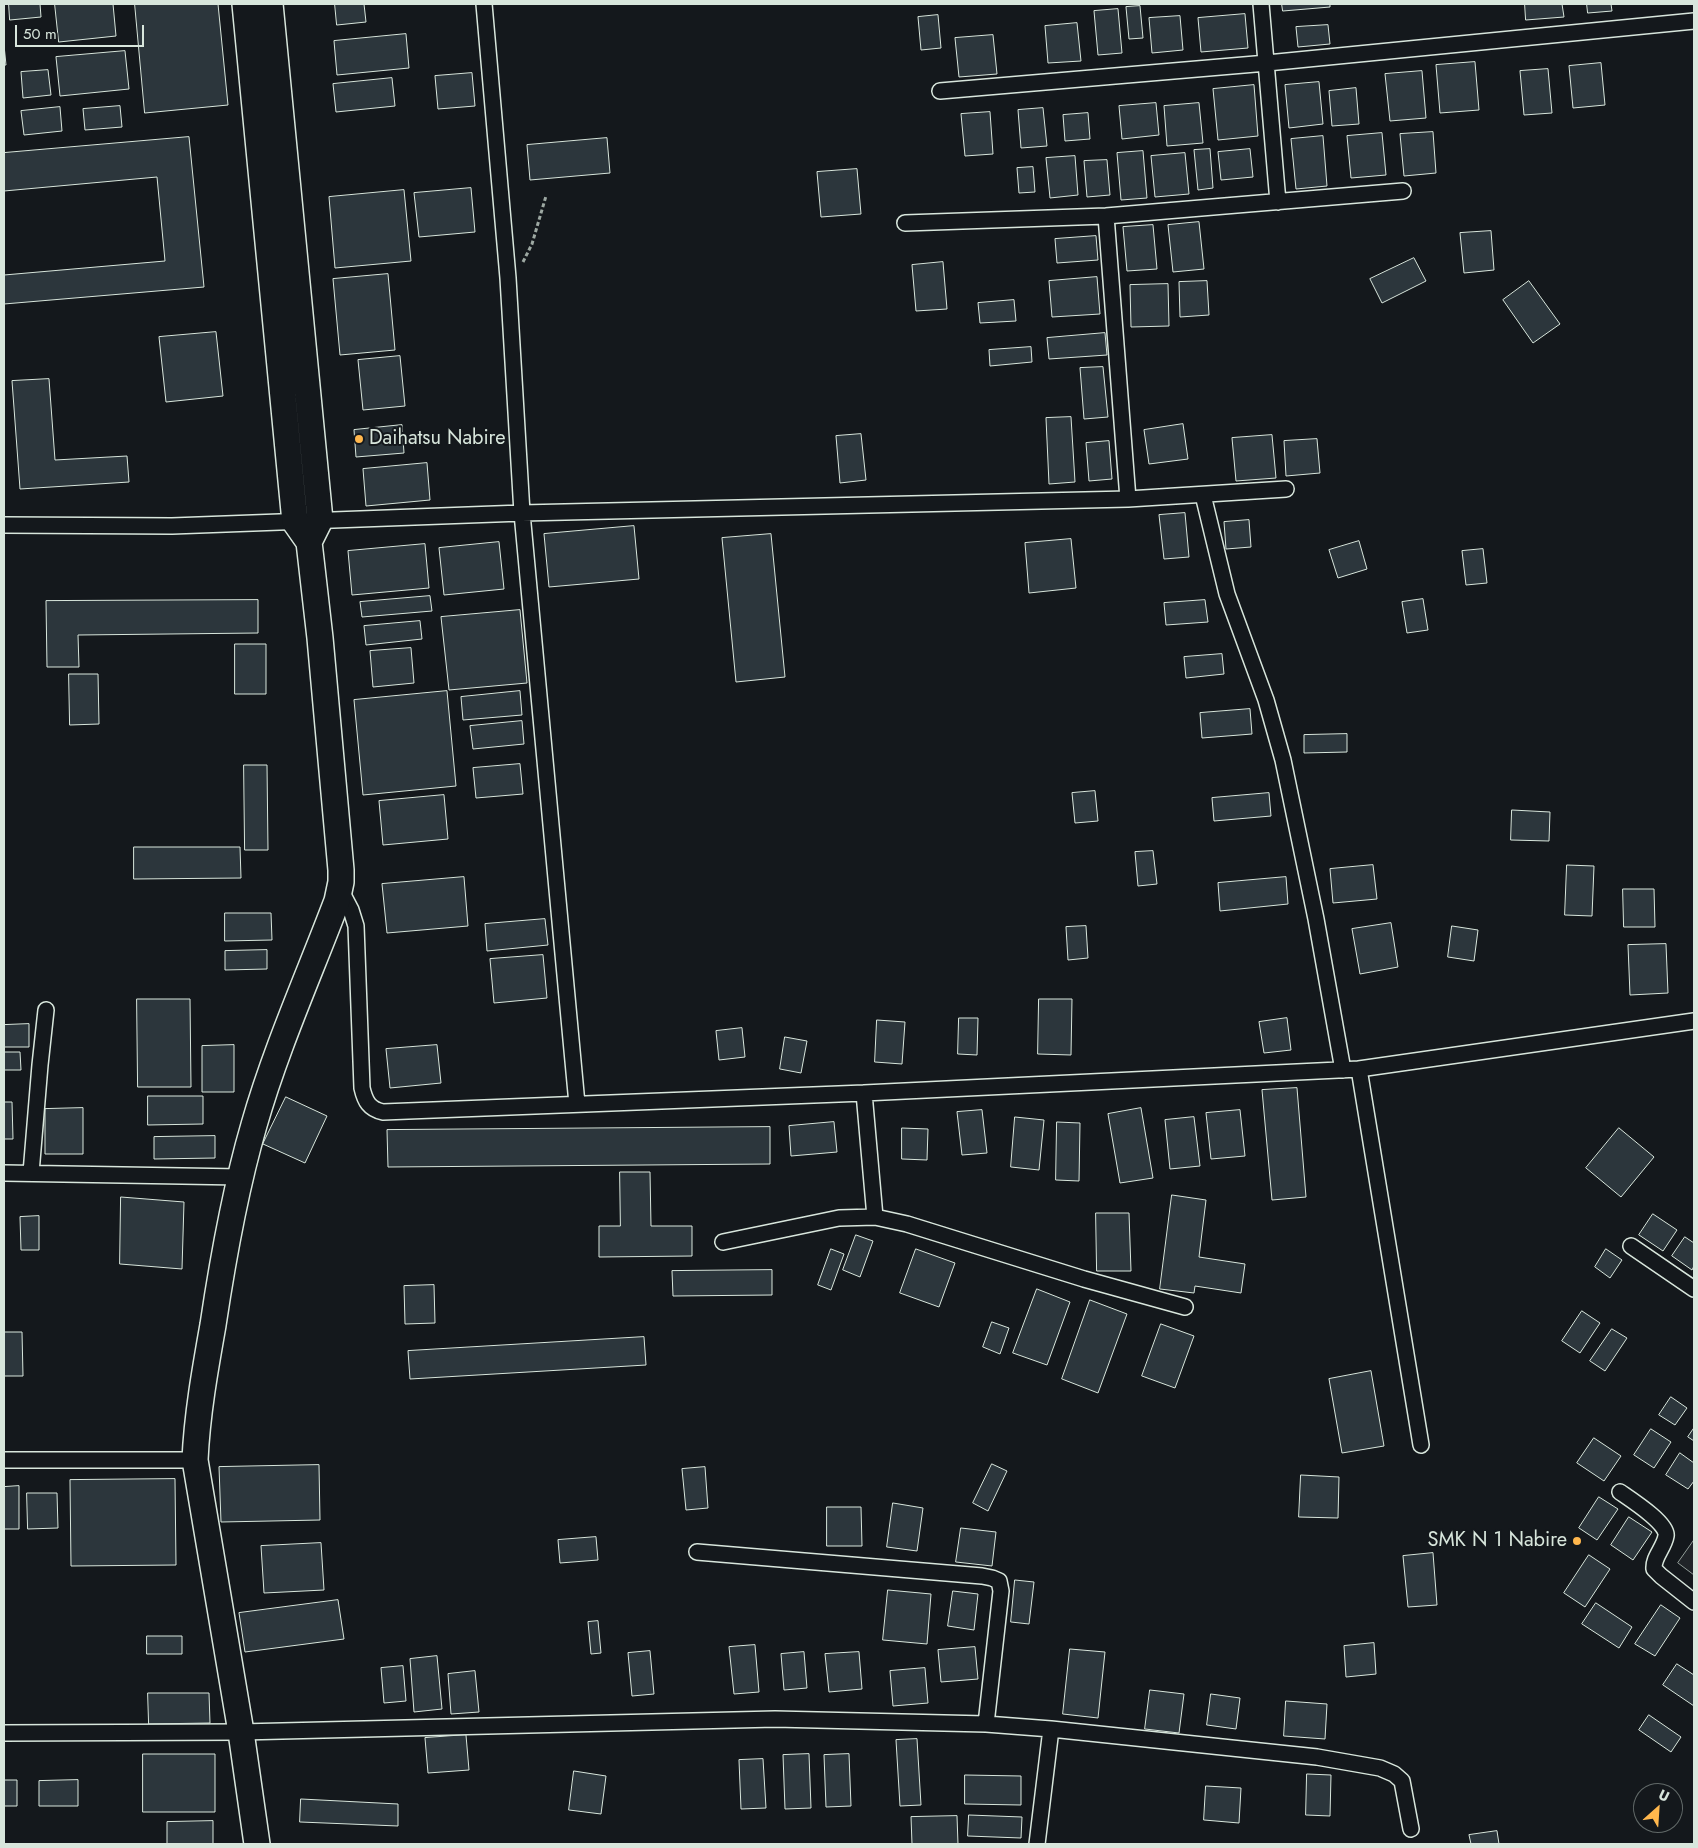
<!DOCTYPE html>
<style>
body{margin:0}
#map{position:relative;width:1698px;height:1848px;overflow:hidden;background:#14181c;font-family:Jost,sans-serif}
canvas{display:block}
.frame{position:absolute;inset:0;border:5px solid #d8e6dc;pointer-events:none}
.north{position:absolute;left:1633px;top:1783px;width:50px;height:50px;box-sizing:border-box;background:#14181c;border:1px solid #626a69;border-radius:50%;rotate:26deg;font-size:14px;font-weight:700;line-height:20px;text-align:center;color:#d8e6dc}
.north::after{content:'';display:block;margin:auto;width:18px;height:22px;background:#ffb74d;clip-path:polygon(50% 0,100% 100%,50% 72%,0 100%)}
.scale{position:absolute;left:15px;top:25px;width:129px;height:22px;box-sizing:border-box;border:2px solid #d8e6dc;border-top:0;padding-left:6px;font-size:15px;line-height:18px;white-space:nowrap;color:#d8e6dc;-webkit-text-stroke:4px #14181c;paint-order:stroke}
</style>
<div id="map">
<canvas width="1698" height="1848"></canvas>
<div class="frame"></div>
<div class="north">U</div>
<div class="scale">50 m</div>
</div>
<script>
const context = document.querySelector('canvas').getContext('2d');
context.lineJoin = 'round';
function fillPath(path, color) { context.fillStyle = color; context.fill(path, 'evenodd'); }
function trace(path, color, width, dash) { context.strokeStyle = color; context.lineWidth = width; context.lineCap = dash ? 'butt' : 'round'; context.setLineDash(dash || []); context.stroke(path); }
function drawText(font, color, halo, rows, align = 'center') {
  context.font = font + ' Jost,sans-serif'; context.lineWidth = 4; context.setLineDash([]); context.textBaseline = 'middle'; context.strokeStyle = halo; context.fillStyle = color; for (const [text, x, y, turn = 0] of rows) {
    context.save(); context.translate(x, y); context.rotate((+turn || 0) * Math.PI / 180); context.textAlign = isNaN(turn) ? turn : align; if (halo) context.strokeText(text, 0, 0); context.fillText(text, 0, 0); context.restore();
  }
}
const green = new Path2D(`
 M1694,1540V1575L1678,1563Z`);
fillPath(green, '#202428');
trace(green, '#939e99', 1);
const building = new Path2D(`
 M9,4H40L41,17L10,20Z
 M55,4H113L116,36L59,42Z
 M135,4H218L228,105L145,113Z
 M335,4H364L366,22L337,25Z
 M1282,4H1330V7L1283,11Z
 M1525,4H1562L1564,17L1526,20Z
 M1587,4H1611L1612,11L1588,13Z
 M1140,6L1143,38L1129,39L1126,7Z
 M1118,9L1122,53L1098,55L1094,11Z
 M1245,14L1248,48L1201,52L1198,18Z
 M938,15L941,48L921,50L918,17Z
 M1180,16L1183,50L1152,53L1149,18Z
 M1077,23L1081,61L1048,63L1045,26Z
 M1328,25L1330,44L1298,47L1296,27Z
 M406,34L409,68L337,75L334,41Z
 M993,35L997,74L959,77L955,38Z
 M4,45L6,65H4Z
 M125,51L129,89L60,96L56,57Z
 M1475,62L1479,110L1440,113L1436,65Z
 M1601,63L1605,105L1573,108L1569,66Z
 M1548,69L1552,113L1524,115L1520,71Z
 M48,70L51,95L23,98L21,72Z
 M1422,71L1426,118L1390,121L1385,74Z
 M472,73L475,106L438,109L435,76Z
 M392,78L395,106L336,112L333,84Z
 M1319,82L1323,124L1289,128L1285,85Z
 M1254,85L1258,136L1218,140L1213,89Z
 M1356,88L1359,124L1332,126L1329,91Z
 M1156,103L1159,135L1122,139L1119,106Z
 M1199,103L1203,143L1167,146L1164,106Z
 M120,106L122,127L85,130L83,109Z
 M60,107L62,131L24,135L21,111Z
 M1043,108L1047,146L1021,148L1018,110Z
 M990,112L993,154L965,156L961,114Z
 M1088,113L1090,139L1065,141L1063,115Z
 M1433,132L1436,173L1404,176L1400,134Z
 M1382,133L1386,175L1351,178L1347,136Z
 M1323,136L1327,186L1296,189L1291,139Z
 M189,137L204,287L4,304V275L165,261L157,177L4,191V153Z
 M607,138L610,173L530,180L527,145Z
 M1210,149L1213,188L1198,190L1194,150Z
 M1250,149L1253,177L1221,180L1218,152Z
 M1143,151L1147,198L1121,200L1117,153Z
 M1185,153L1189,194L1155,197L1151,156Z
 M1075,156L1078,195L1050,198L1046,158Z
 M1107,160L1110,195L1087,197L1084,161Z
 M1033,167L1035,192L1019,193L1017,168Z
 M857,169L861,214L821,217L817,172Z
 M471,188L475,232L419,237L414,193Z
 M404,190L411,261L335,268L329,197Z
 M1199,222L1204,269L1173,272L1168,225Z
 M1153,225L1157,269L1127,271L1123,227Z
 M1491,231L1494,270L1464,273L1460,233Z
 M1096,236L1098,260L1057,263L1055,239Z
 M1414,258L1426,281L1382,303L1370,279Z
 M943,262L947,309L916,311L912,265Z
 M388,274L395,350L340,355L333,279Z
 M1097,277L1100,314L1052,317L1049,281Z
 M1207,281L1209,315L1180,317L1179,282Z
 M1529,281L1560,324L1533,343L1503,300Z
 M1168,284L1169,326L1131,327L1130,285Z
 M1014,300L1016,321L980,323L978,303Z
 M216,332L223,396L166,402L159,337Z
 M1105,333L1107,355L1049,359L1047,338Z
 M1031,347L1032,362L990,366L989,350Z
 M400,356L405,406L363,410L358,360Z
 M1103,367L1108,417L1084,419L1080,368Z
 M49,379L55,460L127,456L129,482L20,489L12,381Z
 M1071,417L1075,482L1049,484L1046,418Z
 M1183,424L1188,459L1149,464L1144,430Z
 M402,425L404,453L356,457L354,430Z
 M861,434L866,480L840,483L836,436Z
 M1272,435L1276,478L1236,481L1232,438Z
 M1317,439L1320,473L1286,476L1284,441Z
 M1109,441L1112,479L1089,481L1086,443Z
 M427,463L430,500L366,506L363,469Z
 M1185,513L1189,557L1164,559L1159,515Z
 M1249,520L1251,547L1226,549L1224,522Z
 M634,526L639,579L549,587L544,534Z
 M771,534L785,677L736,682L722,538Z
 M1071,539L1076,588L1029,593L1025,543Z
 M1359,541L1367,569L1338,578L1329,550Z
 M499,542L504,589L444,595L439,548Z
 M425,544L429,588L352,595L348,551Z
 M1483,549L1487,583L1466,585L1462,551Z
 M430,596L432,611L362,617L360,602Z
 M1423,599L1428,630L1407,633L1402,602Z
 M258,600V633L78,635L79,667H47L46,601Z
 M1205,600L1208,622L1166,625L1164,603Z
 M520,610L527,683L449,690L441,617Z
 M420,621L422,639L366,645L364,626Z
 M235,644H266V694H235Z
 M411,648L414,683L373,687L370,651Z
 M1222,654L1224,674L1186,678L1184,657Z
 M69,674H98L99,724L70,725Z
 M447,691L456,786L363,795L354,700Z
 M520,691L522,715L463,720L461,697Z
 M1250,709L1252,734L1202,738L1200,713Z
 M522,721L524,744L473,749L470,726Z
 M1347,734V752L1304,753V735Z
 M520,764L523,794L476,798L473,768Z
 M244,765H267L268,850H245Z
 M1095,791L1098,821L1075,823L1072,793Z
 M1269,793L1271,816L1214,821L1212,798Z
 M444,795L448,839L383,845L379,801Z
 M1512,810L1550,812L1549,841L1511,840Z
 M134,847H240L241,878L134,879Z
 M1153,851L1157,884L1138,886L1135,852Z
 M1373,865L1377,899L1333,903L1330,869Z
 M1567,865L1594,866L1592,916L1565,915Z
 M464,877L468,926L387,933L382,884Z
 M1286,877L1288,904L1220,911L1218,883Z
 M1623,889H1654L1655,927H1624Z
 M225,913H271L272,940L225,941Z
 M545,919L548,945L487,951L485,924Z
 M1391,923L1398,967L1360,974L1352,929Z
 M1086,926L1088,958L1068,960L1066,927Z
 M1452,926L1478,930L1474,961L1448,957Z
 M1666,944L1668,993L1630,995L1628,945Z
 M267,950V969L225,970V951Z
 M543,955L547,998L494,1003L490,959Z
 M137,999H190L191,1087H138Z
 M1039,999H1072L1071,1055L1038,1054Z
 M959,1018H978L977,1055L958,1054Z
 M1287,1018L1291,1050L1264,1053L1259,1022Z
 M877,1020L905,1022L902,1064L875,1062Z
 M29,1024V1047H4V1025Z
 M742,1028L745,1057L719,1060L716,1031Z
 M785,1037L807,1041L801,1073L780,1069Z
 M234,1045V1092H202V1046Z
 M437,1045L441,1083L390,1088L386,1049Z
 M4,1052H20L21,1070H4Z
 M1297,1088L1306,1197L1272,1200L1262,1090Z
 M148,1096H203V1124L148,1125Z
 M286,1097L327,1116L305,1163L263,1144Z
 M4,1102H12L13,1139H4Z
 M83,1108V1154H45V1109Z
 M1141,1108L1153,1178L1120,1183L1108,1114Z
 M982,1110L987,1153L962,1155L957,1112Z
 M1240,1110L1245,1156L1211,1159L1206,1113Z
 M1015,1117L1044,1120L1039,1170L1011,1167Z
 M1194,1117L1200,1166L1170,1169L1165,1120Z
 M834,1122L837,1152L791,1156L789,1126Z
 M1057,1122L1080,1123L1079,1181L1056,1180Z
 M770,1127V1164L388,1167L387,1130Z
 M902,1128L928,1129L927,1160L902,1159Z
 M1619,1128L1654,1157L1621,1197L1586,1168Z
 M215,1136V1158L154,1159V1137Z
 M620,1172H650L651,1226H692V1256L599,1257V1226H620Z
 M1172,1195L1206,1200L1199,1257L1245,1264L1241,1293L1195,1286L1194,1293L1160,1289Z
 M121,1197L184,1202L182,1269L120,1264Z
 M1096,1213H1129L1131,1271H1097Z
 M1653,1214L1677,1230L1663,1251L1639,1235Z
 M39,1216V1250H21L20,1217Z
 M856,1235L873,1241L860,1277L843,1270Z
 M1685,1237L1694,1243V1266L1692,1270L1672,1256Z
 M831,1249L844,1254L831,1290L818,1285Z
 M916,1249L955,1263L939,1307L900,1293Z
 M1606,1249L1622,1260L1610,1278L1595,1267Z
 M772,1270V1295L673,1296L672,1271Z
 M434,1285L435,1323L405,1324L404,1286Z
 M1037,1289L1070,1302L1047,1365L1013,1353Z
 M1090,1300L1127,1314L1098,1393L1062,1379Z
 M1582,1311L1600,1323L1580,1353L1562,1341Z
 M992,1322L1009,1328L1000,1354L983,1347Z
 M1161,1324L1194,1336L1175,1388L1142,1376Z
 M1612,1329L1627,1338L1605,1371L1590,1361Z
 M4,1332H22L23,1376H4Z
 M644,1337L646,1365L410,1379L408,1351Z
 M1371,1371L1384,1446L1342,1453L1329,1379Z
 M1671,1397L1687,1408L1675,1425L1659,1415Z
 M1694,1428V1441L1688,1437Z
 M1651,1429L1671,1442L1654,1468L1634,1455Z
 M1594,1438L1621,1456L1604,1481L1577,1463Z
 M1680,1453L1694,1463V1481L1688,1489L1666,1475Z
 M992,1464L1007,1471L988,1511L973,1503Z
 M319,1465L320,1520L221,1522L219,1467Z
 M705,1467L708,1508L686,1510L682,1469Z
 M1301,1475L1339,1477L1338,1518L1299,1517Z
 M175,1479L176,1565L71,1566L70,1480Z
 M19,1486V1529H4V1487Z
 M27,1493H57L58,1528L28,1529Z
 M1599,1497L1618,1509L1597,1540L1579,1528Z
 M893,1503L923,1508L917,1551L887,1547Z
 M827,1507H861L862,1546H827Z
 M1629,1517L1652,1532L1633,1560L1611,1545Z
 M961,1528L996,1532L992,1566L956,1562Z
 M596,1537L598,1560L560,1563L558,1540Z
 M321,1543L324,1590L264,1593L261,1546Z
 M1433,1553L1437,1605L1408,1607L1403,1556Z
 M1589,1555L1610,1569L1585,1607L1564,1593Z
 M1015,1580L1034,1582L1029,1624L1011,1622Z
 M888,1590L931,1594L927,1644L883,1640Z
 M953,1591L978,1594L974,1630L948,1626Z
 M338,1600L344,1639L245,1652L239,1613Z
 M1596,1603L1632,1627L1619,1648L1582,1624Z
 M1661,1605L1680,1618L1655,1656L1635,1644Z
 M598,1621L601,1653L591,1654L588,1622Z
 M147,1636H182V1654H147Z
 M1374,1643L1376,1674L1346,1677L1344,1646Z
 M755,1645L759,1692L734,1694L729,1647Z
 M975,1647L978,1679L941,1682L938,1650Z
 M1070,1649L1105,1652L1098,1718L1063,1714Z
 M650,1651L654,1694L632,1696L628,1653Z
 M804,1652L807,1688L784,1690L781,1654Z
 M859,1652L862,1689L829,1692L825,1654Z
 M437,1656L442,1709L414,1712L410,1659Z
 M1677,1664L1694,1675V1706L1663,1685Z
 M403,1666L406,1701L384,1703L381,1668Z
 M925,1668L928,1703L893,1706L890,1671Z
 M475,1671L479,1712L451,1714L448,1674Z
 M1150,1690L1184,1694L1179,1733L1145,1729Z
 M148,1693H209L210,1723L149,1724Z
 M1211,1694L1240,1698L1236,1729L1207,1725Z
 M1286,1701L1327,1704L1325,1739L1284,1736Z
 M1649,1715L1681,1737L1671,1752L1639,1730Z
 M466,1735L469,1770L428,1773L425,1738Z
 M917,1739L921,1805L900,1806L896,1740Z
 M143,1754H215V1812H143Z
 M809,1754L811,1808L785,1809L783,1755Z
 M849,1754L851,1806L826,1807L824,1755Z
 M763,1759L766,1808L741,1809L739,1760Z
 M574,1771L606,1776L601,1814L569,1810Z
 M1307,1774L1331,1775L1330,1816L1306,1815Z
 M965,1775L1021,1776V1805L965,1804Z
 M4,1780H17V1806H4Z
 M78,1780V1806H39V1781Z
 M1206,1786L1241,1788L1239,1823L1204,1820Z
 M301,1799L398,1804V1826L300,1822Z
 M969,1815L1022,1817L1021,1838L968,1836Z
 M957,1816L958,1844H912L911,1817Z
 M213,1821V1844H167V1822Z
 M1497,1831L1499,1844H1471L1469,1835Z`);
fillPath(building, '#2c363c');
trace(building, '#d8e6dc', 1);
const minor = new Path2D(`
 M484,4L508,278L522,513L577,1104
 M1261,4L1278,202
 M940,91L1267,63L1694,21
 M1106,216L1128,499
 M905,223L1106,216L1403,191
 M1203,495L1227,594L1266,700L1283,760L1316,919L1343,1070
 M4,525L172,526L522,513L1128,499L1286,489
 M340,889L351,910L356,926L362,1088C365,1101 369,1109 383,1112L864,1093L1359,1069L1694,1021
 M1359,1069L1421,1445
 M864,1093L875,1217
 M4,1173L241,1177
 M31,1173L40,1065L46,1010
 M723,1242L839,1218L875,1217L907,1224L1084,1279L1185,1307
 M1631,1246L1694,1289
 M4,1460H195
 M1620,1492C1630,1499 1669,1524 1666,1536C1664,1548 1653,1557 1654,1569L1661,1576L1694,1602
 M697,1552L982,1576L992,1578L999,1581L1001,1591L986,1724
 M1051,1729L1317,1757L1380,1768L1394,1774L1402,1781L1411,1829
 M4,1733L241,1732L775,1719L986,1724L1051,1729L1037,1844`);
const primary = new Path2D(`
 M245,4L295,522L309,542L320,638L341,870V882L337,901C309,975 276,1048 254,1125C235,1190 223,1258 213,1325C205,1370 197,1415 195,1460L241,1732L257,1844
 M270,4L320,520L309,542`);
trace(minor, '#d8e6dc', 18);
trace(primary, '#d8e6dc', 28);
trace(new Path2D(`
 M523,262L532,244L546,196`), '#9da8a2', 3, [4, 2.5]);
trace(minor, '#14181c', 15);
trace(primary, '#14181c', 25);
for (const [x, y, r, color] of [
 [359,439,5,"#ffb74d"],
 [1577,1541,5,"#ffb74d"]
]) { const dot = new Path2D(); dot.arc(x, y, r, 0, 2 * Math.PI); context.fillStyle = color; context.fill(dot); trace(dot, '#14181c', 2); }
drawText('20px', '#d8e6dc', '#14181c', [
 ["Daihatsu Nabire",369,439],
 ["SMK N 1 Nabire",1567,1541,"right"]
], 'left');
</script>
